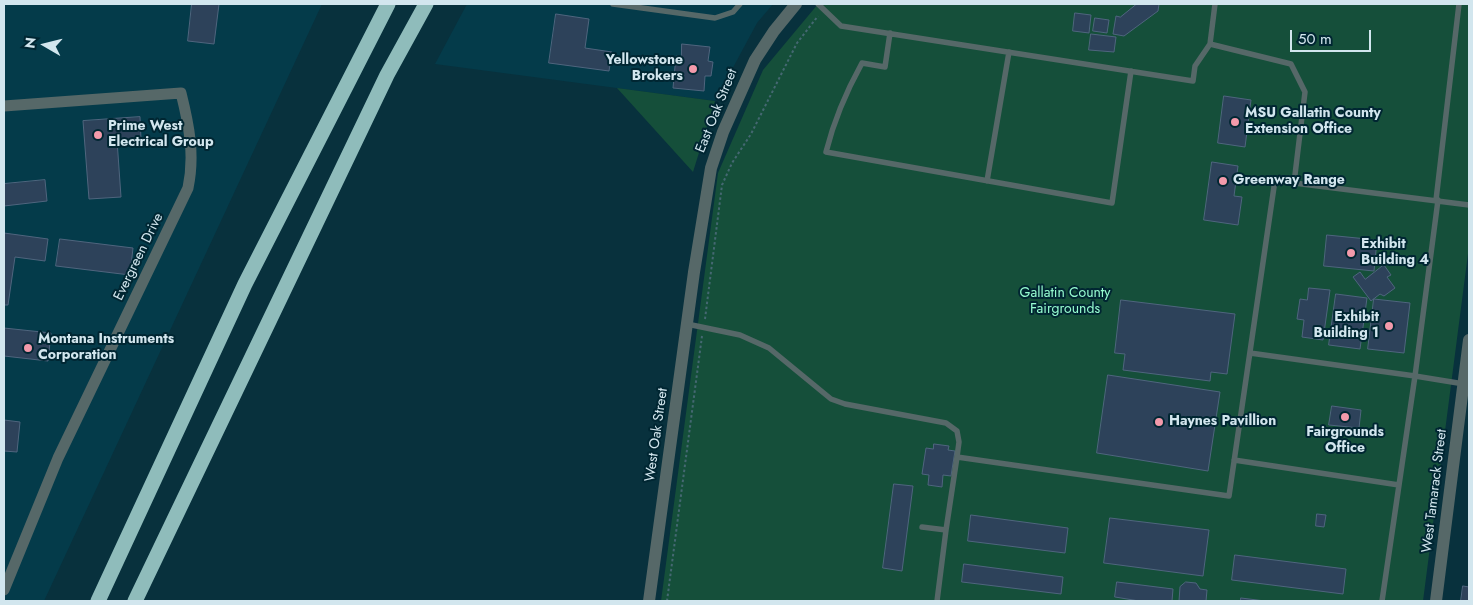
<!DOCTYPE html>
<style>
body{margin:0}
#map{position:relative;width:1473px;height:605px;overflow:hidden;background:#08313d;font-family:Jost,sans-serif}
canvas{display:block}
.frame{position:absolute;inset:0;border:5px solid #d2e6ee;pointer-events:none}
.north{position:absolute;left:20px;top:20px;width:50px;height:50px;-webkit-text-stroke:4px #002632;paint-order:stroke;rotate:278deg;font-size:14px;font-weight:700;line-height:20px;text-align:center;color:#d2e6ee}
.north::after{content:'';display:block;margin:auto;width:18px;height:22px;background:#d2e6ee;clip-path:polygon(50% 0,100% 100%,50% 72%,0 100%)}
.scale{position:absolute;left:1290px;top:30px;width:81px;height:22px;box-sizing:border-box;border:2px solid #d2e6ee;border-top:0;padding-left:6px;font-size:15px;line-height:18px;white-space:nowrap;color:#d2e6ee;-webkit-text-stroke:4px #002632;paint-order:stroke}
</style>
<div id="map">
<canvas width="1473" height="605"></canvas>
<div class="frame"></div>
<div class="north">N</div>
<div class="scale">50 m</div>
</div>
<script>
const context = document.querySelector('canvas').getContext('2d');
context.lineJoin = 'round';
function fillPath(path, color) { context.fillStyle = color; context.fill(path, 'evenodd'); }
function trace(path, color, width, dash) { context.strokeStyle = color; context.lineWidth = width; context.lineCap = dash ? 'butt' : 'round'; context.setLineDash(dash || []); context.stroke(path); }
function drawText(font, color, halo, rows, align = 'center') {
  context.font = font + ' Jost,sans-serif'; context.lineWidth = 4; context.setLineDash([]); context.textBaseline = 'middle'; context.strokeStyle = halo; context.fillStyle = color; for (const [text, x, y, turn = 0] of rows) {
    context.save(); context.translate(x, y); context.rotate((+turn || 0) * Math.PI / 180); context.textAlign = isNaN(turn) ? turn : align; if (halo) context.strokeText(text, 0, 0); context.fillText(text, 0, 0); context.restore();
  }
}
fillPath(new Path2D(`
 M4,4H322L44,601H4Z
 M467,4H773L757,23L715,101L435,64Z`), '#043b4a');
fillPath(new Path2D(`
 M818,4H1469V246L1423,601H661L718,173L763,70Z
 M617,88L715,101L693,172Z`), '#154f3a');
const building = new Path2D(`
 M192,4H219L214,44L188,41Z
 M1137,4H1159L1158,11L1124,36L1113,34L1116,16L1120,17Z
 M1075,13L1091,15L1089,33L1073,31Z
 M556,14L589,19L585,48L612,52L609,71L549,63Z
 M1095,18L1109,20L1107,33L1093,31Z
 M1091,34L1116,37L1114,52L1089,50Z
 M682,44L710,47L708,61L713,62L711,76H705L704,91L673,88L676,56L681,57Z
 M1224,96L1251,100L1245,147L1218,143Z
 M140,117L141,139L117,140L121,197L89,199L83,121Z
 M1212,162L1238,166L1234,196L1242,197L1238,225L1204,220Z
 M45,180L47,201L4,206V184Z
 M4,233L48,239L45,261L15,257L8,305H4Z
 M1327,235L1377,240L1374,271L1324,266Z
 M60,239L133,248L130,275L56,266Z
 M1384,265L1391,275L1387,277L1395,288L1384,296L1380,294L1371,301L1353,277L1360,272L1365,279Z
 M1309,288L1330,290L1323,340L1302,337L1304,320L1297,319L1300,299L1307,300Z
 M1336,294L1367,298L1360,349L1329,345Z
 M1374,299L1410,303L1404,353L1368,349Z
 M1121,300L1235,314L1227,374L1211,372L1210,381L1123,370L1125,354L1115,353Z
 M4,328L51,333L48,361L4,356Z
 M1108,375L1220,392L1208,471L1097,453Z
 M1332,406L1361,410L1359,428L1329,425Z
 M4,420L20,422L17,452L4,451Z
 M934,444L949,446L948,450L955,451L951,476L943,475L942,487L928,485L929,475L922,474L926,448L933,449Z
 M894,484L913,486L902,571L883,568Z
 M1317,514L1326,515L1324,527L1316,526Z
 M971,515L1068,528L1065,553L968,541Z
 M1110,518L1209,530L1203,576L1104,563Z
 M1235,555L1346,569L1343,594L1232,580Z
 M964,564L1063,577L1061,594L962,582Z
 M1117,582L1173,589L1172,601H1139L1115,597Z
 M1186,582L1196,583L1200,589L1207,590L1206,601H1179L1180,587Z
 M1463,586L1469,587V601H1461Z
 M1241,598L1265,601H1241Z`);
fillPath(building, '#2d425a');
trace(building, '#4f657e', 1);
trace(new Path2D(`
 M705,319L722,185L732,163L751,134L797,43L818,16
 M667,601L702,336`), '#456872', 2, [2.5, 2.5]);
trace(new Path2D(`
 M613,4L715,18L733,12L740,4
 M818,4L841,26L1193,81L1195,66L1210,44L1291,64L1305,92L1294,183L1469,205
 M890,33L885,67L862,63C846,92 834,120 826,152L1112,203L1131,71
 M1210,44L1215,4
 M987,181L1009,52
 M1436,200L1459,4
 M1438,200L1415,376L1464,384
 M687,324L740,335L769,348L831,399L845,404L946,423L957,431L959,442L957,457
 M1250,353L1415,376L1382,601
 M1234,460L1399,485
 M922,527L946,530L957,457L1229,496L1275,180L1294,183
 M937,601L946,530`), '#566868', 5.5);
trace(new Path2D(`
 M4,106L181,93C189,125 195,155 188,188L58,458L4,590`), '#566868', 11);
trace(new Path2D(`
 M649,601L694,272L711,168L723,132L755,60L774,31L796,4
 M1436,601L1469,340`), '#566868', 12);
trace(new Path2D(`
 M98,601L245,284L388,4
 M135,601L387,75L426,4`), '#8fbcbb', 15);
for (const [x, y, r, color] of [
 [693,69,5,"#f39aab"],
 [1235,122,5,"#f39aab"],
 [98,135,5,"#f39aab"],
 [1223,181,5,"#f39aab"],
 [1351,253,5,"#f39aab"],
 [1389,326,5,"#f39aab"],
 [28,348,5,"#f39aab"],
 [1345,417,5,"#f39aab"],
 [1159,422,5,"#f39aab"]
]) { const dot = new Path2D(); dot.arc(x, y, r, 0, 2 * Math.PI); context.fillStyle = color; context.fill(dot); trace(dot, '#002632', 2); }
drawText('bold 14px', '#d2e6ee', '#002632', [
 ["Yellowstone",683,61,"right"],
 ["Brokers",683,77,"right"],
 ["MSU Gallatin County",1245,114],
 ["Extension Office",1245,130],
 ["Prime West",108,127],
 ["Electrical Group",108,143],
 ["Greenway Range",1233,181],
 ["Exhibit",1361,245],
 ["Building 4",1361,261],
 ["Exhibit",1379,318,"right"],
 ["Building 1",1379,334,"right"],
 ["Montana Instruments",38,340],
 ["Corporation",38,356],
 ["Haynes Pavillion",1169,422],
 ["Fairgrounds",1345,433,"center"],
 ["Office",1345,449,"center"]
], 'left');
drawText('14px', '#d2e6ee', '#002632', [
 ["East Oak Street",717,111,-68],
 ["Evergreen Drive",139,257,-64],
 ["West Oak Street",657,435,-82],
 ["West Tamarack Street",1435,491,-83]
]);
drawText('14px', '#96fcd0', '#002632', [
 ["Gallatin County",1065,294],
 ["Fairgrounds",1065,310]
]);
</script>
